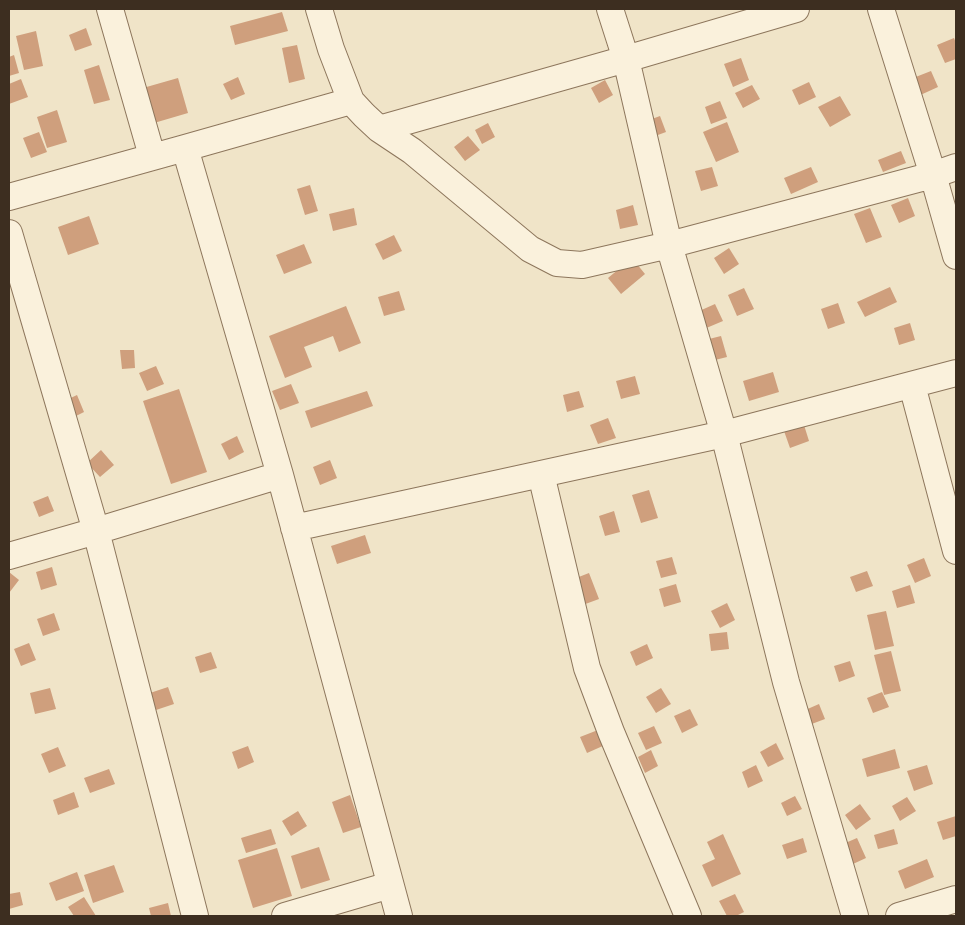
<!DOCTYPE html>
<style>
body{margin:0}
#map{position:relative;width:965px;height:925px;overflow:hidden;background:#f0e4c8;font-family:Georgia,serif}
canvas{display:block}
.frame{position:absolute;inset:0;border:10px solid #3d2e20;pointer-events:none}
</style>
<div id="map">
<canvas width="965" height="925"></canvas>
<div class="frame"></div>
</div>
<script>
const context = document.querySelector('canvas').getContext('2d');
context.lineJoin = 'round';
function fillPath(path, color) { context.fillStyle = color; context.fill(path, 'evenodd'); }
function trace(path, color, width, dash) { context.strokeStyle = color; context.lineWidth = width; context.lineCap = dash ? 'butt' : 'round'; context.setLineDash(dash || []); context.stroke(path); }
fillPath(new Path2D(`
 M282,12L288,31L235,45L230,26Z
 M86,28L92,45L75,51L69,35Z
 M36,31L43,66L24,70L16,36Z
 M954,38L956,43V59L945,63L937,45Z
 M297,45L305,79L289,83L282,48Z
 M14,55L19,73L9,76V57Z
 M741,58L749,80L733,87L724,64Z
 M99,65L110,100L94,104L84,70Z
 M931,71L938,87L916,97L908,80Z
 M238,77L245,94L231,100L223,84Z
 M178,78L188,113L154,123L143,88Z
 M21,79L28,97L9,104V84Z
 M605,80L613,95L599,103L591,88Z
 M809,82L816,97L799,105L792,90Z
 M752,85L760,99L743,108L735,93Z
 M840,96L851,115L830,127L818,107Z
 M720,101L727,118L711,124L705,107Z
 M57,110L67,142L47,148L37,117Z
 M660,116L666,132L647,139L641,123Z
 M727,122L739,152L716,162L703,132Z
 M488,123L495,137L482,144L475,130Z
 M39,132L47,152L31,158L23,138Z
 M468,136L480,150L465,161L454,147Z
 M901,151L906,163L883,172L878,160Z
 M712,167L718,186L701,191L695,171Z
 M811,167L818,182L791,194L784,178Z
 M310,185L318,211L305,215L297,189Z
 M908,198L915,216L899,223L891,205Z
 M633,205L638,225L620,229L616,210Z
 M354,208L357,225L333,231L329,214Z
 M870,208L882,237L866,243L854,214Z
 M89,216L99,244L68,255L58,227Z
 M394,235L402,251L383,260L375,244Z
 M304,244L312,263L284,274L276,255Z
 M729,248L739,264L724,274L714,258Z
 M632,258L645,274L621,294L608,278Z
 M890,287L897,302L865,317L857,302Z
 M744,288L754,309L737,316L728,295Z
 M399,291L405,310L384,316L378,297Z
 M838,303L845,323L828,329L821,309Z
 M715,304L723,321L704,329L697,312Z
 M346,306L361,343L339,352L333,336L304,347L312,367L285,378L269,336Z
 M910,323L915,340L899,345L894,328Z
 M721,336L727,357L711,361L705,340Z
 M120,350H134L135,368L122,369Z
 M156,366L164,384L147,391L139,373Z
 M773,372L779,392L749,401L743,381Z
 M635,376L640,394L621,399L616,381Z
 M291,384L299,403L280,410L272,391Z
 M179,389L207,472L171,484L143,401Z
 M367,391L373,406L311,428L305,411Z
 M579,391L584,407L567,412L563,395Z
 M77,395L84,412L68,420L60,403Z
 M608,418L616,438L598,444L590,425Z
 M804,425L809,441L790,448L784,431Z
 M237,436L244,452L229,460L221,444Z
 M101,450L114,465L100,477L87,463Z
 M330,460L337,478L320,485L313,467Z
 M649,490L658,518L641,523L632,495Z
 M48,496L54,511L39,517L33,502Z
 M614,511L620,532L605,536L599,516Z
 M365,535L371,553L337,564L331,546Z
 M672,557L677,574L661,578L656,561Z
 M924,558L931,576L915,583L907,565Z
 M52,567L57,585L41,590L36,572Z
 M867,571L873,586L856,592L850,577Z
 M9,572L19,580L9,593Z
 M589,573L599,599L580,606L571,580Z
 M676,584L681,602L664,607L659,589Z
 M910,585L915,603L897,608L892,591Z
 M727,603L735,620L720,628L711,611Z
 M886,611L894,646L875,650L867,615Z
 M54,613L60,630L43,636L37,619Z
 M727,632L729,649L711,651L709,634Z
 M29,643L36,660L21,666L14,649Z
 M647,644L653,658L636,666L630,652Z
 M891,651L901,691L884,695L874,655Z
 M211,652L217,668L200,673L195,657Z
 M850,661L855,676L839,682L834,666Z
 M168,687L174,704L156,710L150,693Z
 M50,688L56,709L35,714L30,693Z
 M661,688L671,704L656,713L646,697Z
 M882,692L889,707L873,713L867,698Z
 M819,704L825,719L809,725L803,711Z
 M690,709L698,725L682,733L674,716Z
 M654,726L662,743L646,750L638,733Z
 M598,730L605,745L587,753L580,737Z
 M776,743L784,759L768,767L760,752Z
 M248,746L254,762L238,769L232,752Z
 M58,747L66,766L49,773L41,754Z
 M895,749L900,768L867,777L862,759Z
 M651,750L658,766L645,773L638,757Z
 M756,765L763,781L748,788L742,772Z
 M927,765L933,784L914,791L907,771Z
 M109,769L115,784L90,793L84,778Z
 M74,792L79,807L58,815L53,800Z
 M350,795L361,827L343,833L332,802Z
 M795,796L802,809L787,816L781,803Z
 M907,797L916,811L900,821L892,806Z
 M860,804L871,819L856,830L845,815Z
 M298,811L307,826L291,836L282,821Z
 M956,816V836L943,840L937,822Z
 M271,829L276,844L246,853L241,838Z
 M894,829L898,844L878,849L874,835Z
 M723,834L741,874L712,887L702,865L715,859L707,842Z
 M803,838L807,852L787,859L782,845Z
 M857,838L866,858L853,864L843,844Z
 M319,847L330,880L301,889L291,856Z
 M277,848L292,896L253,908L238,860Z
 M927,859L934,877L905,889L898,871Z
 M114,865L124,892L93,903L84,875Z
 M77,872L84,891L56,901L49,883Z
 M20,892L23,905L9,909V894Z
 M735,894L744,912L736,916H727L719,901Z
 M84,897L96,916H74L68,907Z
 M168,903L171,916H151L149,908Z`), '#cf9f7d');
const minor = new Path2D(`
 M110,9L152,156
 M319,9L331,49L351,101L364,115L379,129L412,151L530,249L557,263L582,265L669,245L933,175L956,167
 M610,9L626,59L669,245L724,434L786,682L855,916
 M881,9L933,175L956,256
 M379,129L626,59L796,9
 M185,148L280,475L399,916
 M9,197L185,148L351,101
 M9,233L96,531L195,916
 M912,385L956,551
 M541,474L587,668L611,732L688,916
 M294,528L724,434L956,373
 M9,556L96,531L280,475
 M285,916L390,885
 M899,916L956,899`);
trace(minor, '#8d765c', 28);
trace(minor, '#faf1dc', 26);
</script>
